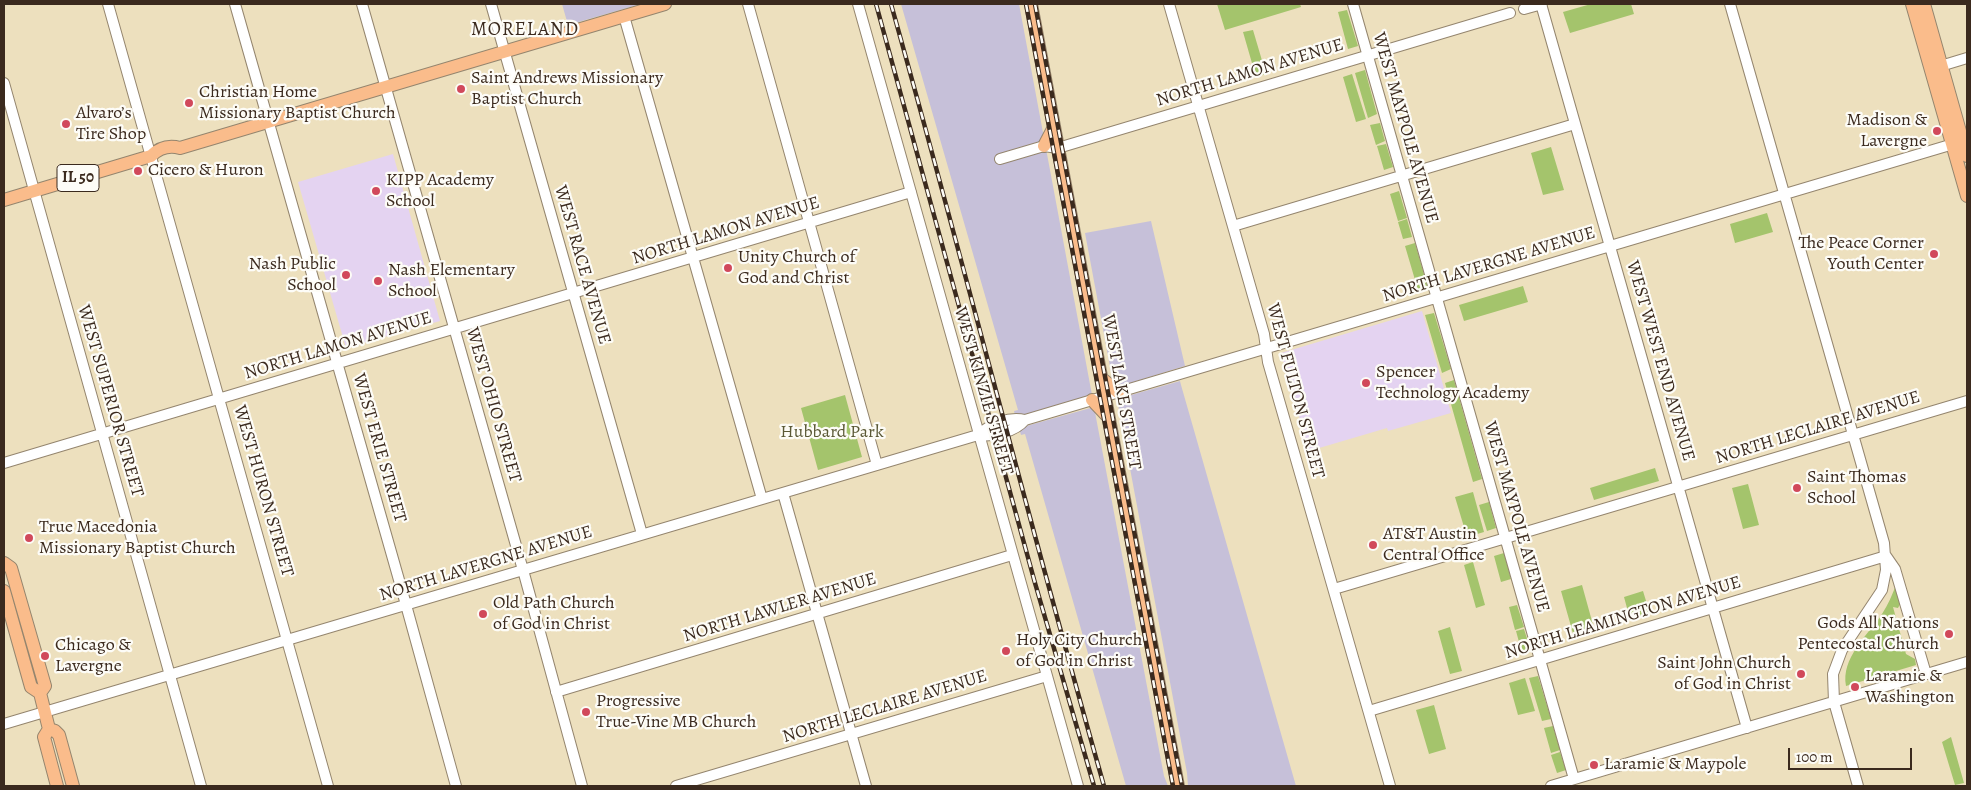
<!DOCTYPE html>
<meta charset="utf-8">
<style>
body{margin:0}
#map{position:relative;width:1971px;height:790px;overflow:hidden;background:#ede0be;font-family:Alegreya,serif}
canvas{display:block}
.frame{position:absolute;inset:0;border:5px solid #3b2a1e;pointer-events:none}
.scale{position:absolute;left:1788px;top:748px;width:124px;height:22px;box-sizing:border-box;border:2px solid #3b2a1e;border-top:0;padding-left:6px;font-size:15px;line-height:18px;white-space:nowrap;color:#3b2a1e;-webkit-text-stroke:4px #fdfcf7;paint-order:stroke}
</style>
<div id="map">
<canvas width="1971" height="790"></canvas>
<div class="frame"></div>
<div class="scale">100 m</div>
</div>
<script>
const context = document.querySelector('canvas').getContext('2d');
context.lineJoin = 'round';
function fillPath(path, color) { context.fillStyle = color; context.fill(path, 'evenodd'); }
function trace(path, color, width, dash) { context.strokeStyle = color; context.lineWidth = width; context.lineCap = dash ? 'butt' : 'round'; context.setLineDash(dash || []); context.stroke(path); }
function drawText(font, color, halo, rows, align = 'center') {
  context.font = font + ' Alegreya,serif'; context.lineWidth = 4.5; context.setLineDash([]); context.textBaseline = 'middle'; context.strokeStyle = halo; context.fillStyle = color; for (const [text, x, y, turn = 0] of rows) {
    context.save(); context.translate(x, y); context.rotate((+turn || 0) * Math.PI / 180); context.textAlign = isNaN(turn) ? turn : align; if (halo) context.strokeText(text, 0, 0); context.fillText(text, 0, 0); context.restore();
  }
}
fillPath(new Path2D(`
 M393,154L440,321L346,348L298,182Z
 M1422,311L1451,413L1388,431L1387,428L1309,451L1281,353Z`), '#e4d3f1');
fillPath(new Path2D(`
 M562,4H641L568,25Z
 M901,4H1019L1092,395L1026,414L1015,415L1014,411L1018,410Z
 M1151,221L1185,366L1114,388L1085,233Z
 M1180,381L1181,385L1296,786H1188L1187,773L1117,399Z
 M1094,407L1164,776L1168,786H1126L1025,434L1021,435L1019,428Z`), '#c6c0d9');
fillPath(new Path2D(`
 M1217,4H1300L1301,7L1225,30Z
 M1591,4H1631L1634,14L1570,33L1563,12Z
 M1347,10L1358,46L1348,49L1338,12Z
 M1253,30L1266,74L1256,77L1243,32Z
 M1365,70L1377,114L1368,118L1355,73Z
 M1352,74L1366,119L1356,122L1343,77Z
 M1380,123L1385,141L1376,145L1370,125Z
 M1386,144L1393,167L1384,170L1377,146Z
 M1551,147L1564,190L1543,195L1531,153Z
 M1399,191L1407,218L1398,221L1390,194Z
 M1767,213L1773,232L1735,243L1730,224Z
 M1407,219L1412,237L1403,239L1398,222Z
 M1415,243L1428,288L1418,290L1405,246Z
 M1523,286L1528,302L1464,321L1459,305Z
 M1434,313L1451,369L1442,373L1425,315Z
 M1454,380L1482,479L1473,482L1445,383Z
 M845,395L862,457L818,470L801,408Z
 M1655,468L1659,481L1594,500L1590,488Z
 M1748,484L1759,525L1743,529L1732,488Z
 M1473,492L1484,532L1467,537L1455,497Z
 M1489,502L1496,528L1487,531L1479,505Z
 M1504,553L1511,579L1501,582L1494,556Z
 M1473,562L1485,605L1476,608L1464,565Z
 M1582,585L1595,632L1574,637L1561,591Z
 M1896,585L1901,602L1898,608L1893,607L1906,654L1915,659L1916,665L1846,686C1841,658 1867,636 1882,614C1888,605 1892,595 1896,585Z
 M1643,591L1650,614L1630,619L1624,597Z
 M1517,605L1524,627L1515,630L1509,607Z
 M1450,627L1462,671L1450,674L1438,631Z
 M1524,629L1531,651L1522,653L1516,631Z
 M1538,676L1551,719L1542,721L1529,678Z
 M1525,678L1535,711L1518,715L1509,683Z
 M1434,705L1446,749L1429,754L1416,710Z
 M1553,726L1560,750L1551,753L1544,728Z
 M1951,737L1964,783L1955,785L1942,742Z
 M1560,752L1566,770L1557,773L1551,755Z`), '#a4c46c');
const minor = new Path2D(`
 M108,4L328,786
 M235,4L403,594L456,786
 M362,4L523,570L582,786
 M491,4L642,534
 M748,4L877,465
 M858,4L1078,786
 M1169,4L1264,334L1268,362L1390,786
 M1353,4L1574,779
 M1541,4L1747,728
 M1730,4L1884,543L1886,570L1882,590L1842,650L1833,674L1834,702L1858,786
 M1524,9L1542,4
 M624,16L762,499
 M1934,68L1967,58
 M4,83L201,786
 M1000,159L1044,146L1058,148L1068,145L1510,13
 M1233,226L1575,124
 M978,435C990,424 1009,416 1025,420L1960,142
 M4,463L911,192
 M783,493L866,786
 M1886,556L1895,569L1926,674
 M1334,589L1967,401
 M556,692L1012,555
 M1369,711L1886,556
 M4,724L978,435C993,437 1015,432 1025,420
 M676,786L1047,676
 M1551,786L1967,662`);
const major = new Path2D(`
 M1031,4L1178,786
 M1912,4L1967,196
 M1924,4L1967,156
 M1044,146L1054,127
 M4,200L151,156C159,148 169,145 180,148L665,4
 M1101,378L1118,392
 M1092,400L1109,418
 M4,563L11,568L45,686L40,693
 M4,591L31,687L40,693L49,729L44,737L57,786
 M49,729L55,731L59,735L73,786`);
trace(minor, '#94856e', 12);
trace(major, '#94856e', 14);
trace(minor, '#fff', 10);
trace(major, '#fabc8b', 12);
const rail = new Path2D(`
 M876,4L1035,583L1094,786
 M891,4C964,264 1030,526 1104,786
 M1026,4L1173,786
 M1035,4L1182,786`);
trace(rail, '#3b2a1e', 4.5);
trace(rail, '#fdfcf7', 2.5, [8]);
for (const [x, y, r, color] of [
 [461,89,5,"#d1495b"],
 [189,103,5,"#d1495b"],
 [66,124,5,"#d1495b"],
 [1937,131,5,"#d1495b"],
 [138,171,5,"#d1495b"],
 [376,191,5,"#d1495b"],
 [1934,254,5,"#d1495b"],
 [728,268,5,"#d1495b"],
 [346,275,5,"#d1495b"],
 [378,281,5,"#d1495b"],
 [1366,383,5,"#d1495b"],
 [1797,488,5,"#d1495b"],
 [29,538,5,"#d1495b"],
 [1373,545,5,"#d1495b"],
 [483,614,5,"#d1495b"],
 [1949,634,5,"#d1495b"],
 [1006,651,5,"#d1495b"],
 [45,656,5,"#d1495b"],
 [1801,674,5,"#d1495b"],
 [1855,687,5,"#d1495b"],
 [586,712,5,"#d1495b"],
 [1594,765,5,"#d1495b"]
]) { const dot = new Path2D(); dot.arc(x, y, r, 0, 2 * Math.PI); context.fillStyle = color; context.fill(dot); trace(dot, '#fdfcf7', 2); }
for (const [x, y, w] of [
 [78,178,42]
]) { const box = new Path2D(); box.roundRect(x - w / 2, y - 13.5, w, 27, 4); context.fillStyle = '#fdfcf7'; context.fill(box); trace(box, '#3b2a1e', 1); }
drawText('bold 16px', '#3b2a1e', null, [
 ["IL 50",78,178]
]);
drawText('18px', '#3b2a1e', '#fdfcf7', [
 ["NORTH LAMON AVENUE",1250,73,-17],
 ["WEST MAYPOLE AVENUE",1405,128,74],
 ["NORTH LAMON AVENUE",726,231,-17],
 ["WEST RACE AVENUE",582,265,74],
 ["NORTH LAVERGNE AVENUE",1489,265,-17],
 ["NORTH LAMON AVENUE",338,346,-17],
 ["WEST WEST END AVENUE",1660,361,74],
 ["WEST KINZIE STREET",983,391,74],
 ["WEST FULTON STREET",1295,391,75],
 ["WEST LAKE STREET",1121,392,80],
 ["WEST SUPERIOR STREET",110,401,74],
 ["WEST OHIO STREET",493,405,74],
 ["NORTH LECLAIRE AVENUE",1818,428,-17],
 ["WEST ERIE STREET",379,448,74],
 ["WEST HURON STREET",263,491,74],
 ["WEST MAYPOLE AVENUE",1516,517,74],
 ["NORTH LAVERGNE AVENUE",486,564,-17],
 ["NORTH LAWLER AVENUE",780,608,-17],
 ["NORTH LEAMINGTON AVENUE",1623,618,-17],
 ["NORTH LECLAIRE AVENUE",885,707,-17]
]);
drawText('18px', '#3b2a1e', '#fdfcf7', [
 ["Saint Andrews Missionary",471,79],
 ["Baptist Church",471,100],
 ["Christian Home",199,93],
 ["Missionary Baptist Church",199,114],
 ["Alvaro’s",76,114],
 ["Tire Shop",76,135],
 ["Madison &",1927,121,"right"],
 ["Lavergne",1927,142,"right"],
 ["Cicero & Huron",148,171],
 ["KIPP Academy",386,181],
 ["School",386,202],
 ["The Peace Corner",1924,244,"right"],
 ["Youth Center",1924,265,"right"],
 ["Unity Church of",738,258],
 ["God and Christ",738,279],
 ["Nash Public",336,265,"right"],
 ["School",336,286,"right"],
 ["Nash Elementary",388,271],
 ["School",388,292],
 ["Spencer",1376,373],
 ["Technology Academy",1376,394],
 ["Saint Thomas",1807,478],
 ["School",1807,499],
 ["True Macedonia",39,528],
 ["Missionary Baptist Church",39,549],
 ["AT&T Austin",1383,535],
 ["Central Office",1383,556],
 ["Old Path Church",493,604],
 ["of God in Christ",493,625],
 ["Gods All Nations",1939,624,"right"],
 ["Pentecostal Church",1939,645,"right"],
 ["Holy City Church",1016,641],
 ["of God in Christ",1016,662],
 ["Chicago &",55,646],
 ["Lavergne",55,667],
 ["Saint John Church",1791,664,"right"],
 ["of God in Christ",1791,685,"right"],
 ["Laramie &",1865,677],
 ["Washington",1865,698],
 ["Progressive",596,702],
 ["True-Vine MB Church",596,723],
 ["Laramie & Maypole",1604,765]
], 'left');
drawText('18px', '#5a5835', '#fdfcf7', [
 ["Hubbard Park",832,433]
]);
context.letterSpacing = '1px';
drawText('19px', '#3b2a1e', '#fdfcf7', [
 ["MORELAND",525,30]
]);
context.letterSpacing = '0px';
</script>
